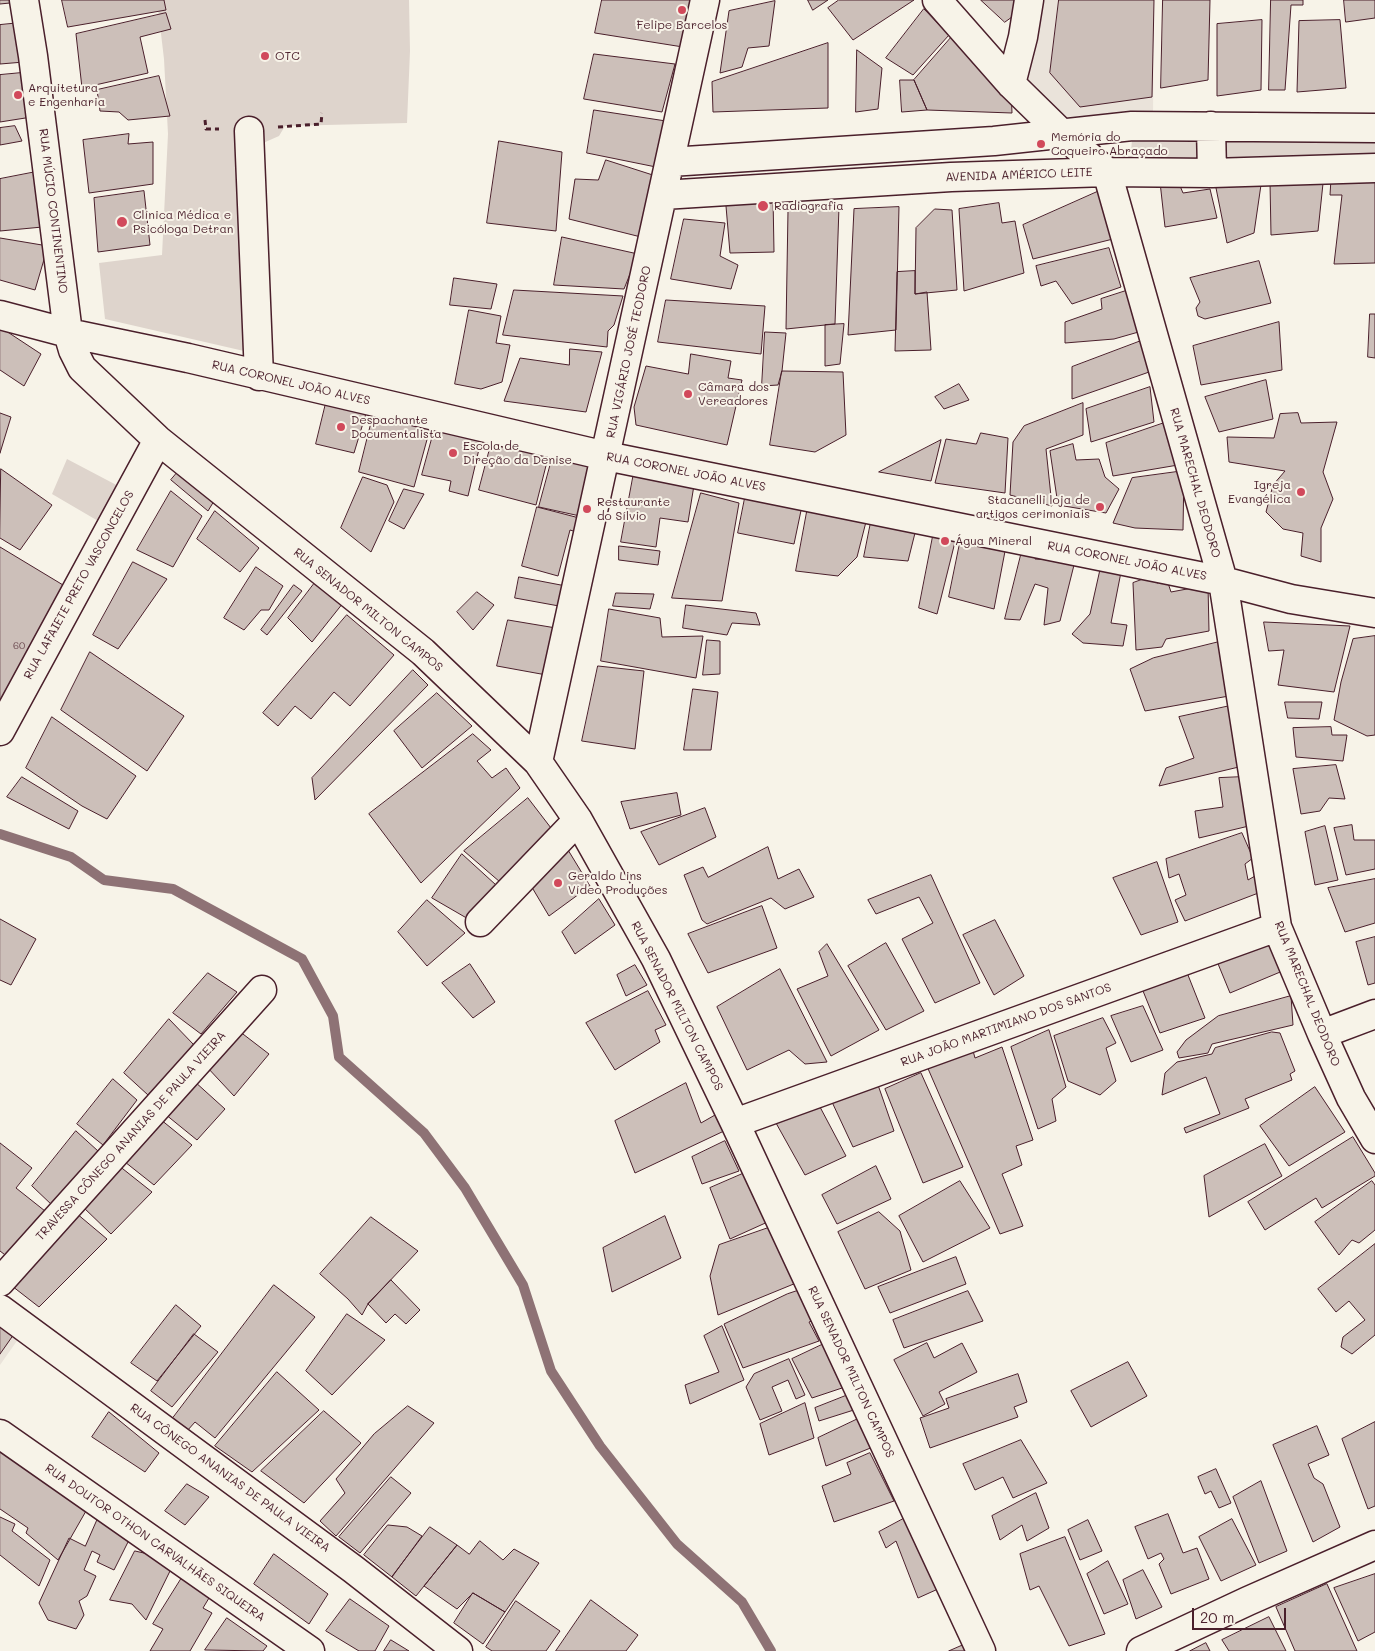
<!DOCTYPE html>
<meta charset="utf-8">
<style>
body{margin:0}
#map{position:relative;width:1375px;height:1651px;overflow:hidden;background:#f7f3e8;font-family:Mali,sans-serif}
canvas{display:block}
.scale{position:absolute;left:1192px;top:1608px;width:94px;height:22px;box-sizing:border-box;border:2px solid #4a1f2b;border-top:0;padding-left:6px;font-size:15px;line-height:18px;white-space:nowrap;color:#4a1f2b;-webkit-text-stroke:4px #f7f3e8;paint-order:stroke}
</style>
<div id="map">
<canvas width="1375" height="1651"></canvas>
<div class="scale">20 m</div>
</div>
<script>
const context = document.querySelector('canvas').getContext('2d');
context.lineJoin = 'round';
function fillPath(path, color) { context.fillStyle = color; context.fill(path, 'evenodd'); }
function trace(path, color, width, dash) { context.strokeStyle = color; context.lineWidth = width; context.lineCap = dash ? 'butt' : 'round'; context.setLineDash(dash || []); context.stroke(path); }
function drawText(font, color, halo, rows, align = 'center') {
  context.font = font + ' Mali,sans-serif'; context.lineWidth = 4; context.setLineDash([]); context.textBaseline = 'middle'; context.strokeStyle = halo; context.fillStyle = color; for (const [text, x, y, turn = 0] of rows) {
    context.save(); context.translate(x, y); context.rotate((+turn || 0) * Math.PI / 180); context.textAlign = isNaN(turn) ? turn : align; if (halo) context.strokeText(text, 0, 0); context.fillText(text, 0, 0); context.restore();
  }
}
fillPath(new Path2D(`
 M1032,0H1154L1153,115L1057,120L1017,69Z
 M0,1319L19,1338L0,1365Z`), '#eae3da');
fillPath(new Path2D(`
 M157,0H409L410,51L407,123L285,126L279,136L254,147L270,357L105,319L99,263L162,255L168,134L164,59Z
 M1375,131V162L1134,163L1131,154L1132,138Z
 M67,459L124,489L105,525L52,494Z`), '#ded4cc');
trace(new Path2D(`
 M0,834L71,857L104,880L173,889L302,959L333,1016L339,1057L424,1133L465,1188L523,1285L551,1371L600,1446L677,1544L742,1602L771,1651`), '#8e7275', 10);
const building = new Path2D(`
 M0,0H20V2L0,4Z
 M62,0H164L166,10L68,27Z
 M602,0H693L683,47L595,33Z
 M808,0H828L813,10Z
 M839,0H914L853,40L828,8Z
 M981,0H1020L1019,12L1005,22Z
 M1059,0H1154L1152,97L1080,107L1050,73Z
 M1163,0H1210L1208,80L1161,88Z
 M1271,0H1303V5H1291L1285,90H1269Z
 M1344,0H1375V18L1346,22Z
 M775,1L769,46L748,48L742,67L720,73L729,11Z
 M924,9L949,35L913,75L886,58Z
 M166,13L171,29L140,37L148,73L82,88L76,34Z
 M1262,20L1261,90L1217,96V24Z
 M1340,20L1346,88L1297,92L1299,21Z
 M20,23L24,62L0,64V25Z
 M956,32L1011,88L1012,113L927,110L914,80Z
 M828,43V108L713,112L712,82Z
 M857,50L882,68L878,109L856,112Z
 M594,54L675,64L662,112L584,99Z
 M32,72L38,116L0,122V75Z
 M159,76L170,116L128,120L119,112L100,111L97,90Z
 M900,80H914L927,110L902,112Z
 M594,110L666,121L656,167L587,153Z
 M15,126L22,141L0,145V128Z
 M129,134L128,144L153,142V184L89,193L83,140Z
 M499,141L562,152L556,231L487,223Z
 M606,160L659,177L641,237L569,219L575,179L598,180Z
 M41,171L53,226L0,231V179Z
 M1324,174L1318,231L1271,235L1270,182Z
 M1375,175V263L1334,264L1342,195H1330L1331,179Z
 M1262,178L1254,233L1227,243L1215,183Z
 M1178,181L1183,193L1210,189L1217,218L1165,227L1160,182Z
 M1106,188L1113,239L1033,259L1023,225Z
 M144,191L150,245L98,252L94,198Z
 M773,196L774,252L730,253L726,206Z
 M999,203L1002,223L1015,221L1024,273L964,291L959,209Z
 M839,207L835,324L786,329L788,211Z
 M899,207L896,330L848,335L854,209Z
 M935,209L952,210L957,290L915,294L916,228Z
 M684,219L725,223L720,256L738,265L731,289L671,279Z
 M562,237L638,254L624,289L554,285Z
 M0,238L48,246L35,290L0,280Z
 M1109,248L1121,287L1072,304L1056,281L1041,286L1036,266Z
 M1259,261L1271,303L1205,319L1198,316L1196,308L1200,302L1190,278Z
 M915,271V294L927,292L931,350L895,351L897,272Z
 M454,278L497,284L491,309L450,305Z
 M1132,289L1142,331L1114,339L1065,343V322L1102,309L1101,299Z
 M514,290L623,296L614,325L608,331L607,347L503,335Z
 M666,300L765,306L761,354L658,342Z
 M469,310L501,316L496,343L510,345L502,382L481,389L455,384Z
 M1370,314H1375V358L1368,357Z
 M1279,322L1282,370L1201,385L1193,346Z
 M844,324L840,364L825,366V325Z
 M0,327L41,354L24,386L0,370Z
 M765,332L786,333L782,371L778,385L762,386Z
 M1141,341L1152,371L1072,399V367Z
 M570,349L602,352L586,412L504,401L520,358L569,365Z
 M691,354L731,361L728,378L742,380L727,445L636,425L634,407L646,366L688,374Z
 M782,371L843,372L846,435L815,452L770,445Z
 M1266,380L1273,419L1219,432L1205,397Z
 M959,384L969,400L944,409L935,397Z
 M1150,387L1154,422L1091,442L1086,409Z
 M326,403L367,410L354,453L316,444Z
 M1083,403V435L1046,449L1052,506L1010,495L1013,442L1024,426Z
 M374,412L431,425L414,487L359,472Z
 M0,413L11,417L0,453Z
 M1298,413L1301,423L1337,422L1323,472L1333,499L1321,528V562L1301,556L1303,533L1283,529L1266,512L1273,485L1285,471L1229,462L1227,437L1274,438L1280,414Z
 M1173,420L1184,464L1113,476L1106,443Z
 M436,424L483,432L468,496L449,491L451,481L422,475Z
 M981,433L1008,438L1005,493L935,483L946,439L976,444Z
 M493,437L551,446L536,505L479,490Z
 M941,440L931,481L879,472Z
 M1073,444L1076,460L1099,459L1105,477L1119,489L1106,513L1058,505L1050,451Z
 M555,448L593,459L580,516L539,507Z
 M182,467L217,496L208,511L171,480Z
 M635,467L695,479L688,522L660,518L656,547L621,542Z
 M1,469L52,505L20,550L0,538Z
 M1184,471L1183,530L1135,528L1113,523L1132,478Z
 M363,477L387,485L394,502L371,552L341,528Z
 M747,488L803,501L794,544L738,533Z
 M404,489L424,494L404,529L389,521Z
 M171,491L202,516L173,567L137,550Z
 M701,493L739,503L722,601L672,598Z
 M809,501L868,514L857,557L838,576L796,571Z
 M537,507L587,520L583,534L570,530L558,576L522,566Z
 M215,511L259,548L240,572L197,539Z
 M872,517L918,521L908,561L864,557Z
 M934,531L956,538L937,614L919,608Z
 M961,538L1006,546L994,609L949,597Z
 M1024,543L1039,545L1035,559L1075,561L1060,621L1044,625L1048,588L1035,584L1020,620L1005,619Z
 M619,546L660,551L658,565L619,560Z
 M0,547L68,588L0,704Z
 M133,562L167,579L118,649L93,635Z
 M1123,562L1111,623L1127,625L1123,646L1083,643L1072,634L1090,614L1101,565Z
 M256,567L283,586L269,610H261L244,630L224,618Z
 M1158,574L1157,583L1167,580L1171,592L1208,585L1209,631L1166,639L1162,647L1136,650L1133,583Z
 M519,577L566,586L559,606L515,598Z
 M317,580L343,603L312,642L288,618Z
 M294,585L302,591L267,635L261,630Z
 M477,592L494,605L473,630L457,612Z
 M616,593L654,594L650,609L613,606Z
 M686,605L756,613L760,625L732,623L727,635L683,628Z
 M609,609L660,618L662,637L703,636L696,678L601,661Z
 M347,615L394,655L350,706L334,692L311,719L295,706L278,726L263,713Z
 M508,620L562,629L552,676L497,666Z
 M1264,622L1350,626L1334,692L1278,685L1284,650L1269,651Z
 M1375,636V735L1367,736L1334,720L1341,682L1353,639Z
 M707,640L720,641V674L703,675Z
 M1219,642L1229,696L1145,711L1130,669L1153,658Z
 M90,652L184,716L147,771L61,710Z
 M598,666L644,671L635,749L582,741Z
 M413,670L428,685L315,800L312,778Z
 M693,689L718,692L711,750H684Z
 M437,693L472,726L422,768L394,731Z
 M1285,702H1322L1319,719L1288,718Z
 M1230,706L1243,766L1159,786L1166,768L1194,758L1179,717Z
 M52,717L136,776L107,819L82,806L26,768Z
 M1331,727L1332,735H1347L1343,761L1296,757L1293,728Z
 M473,734L491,750L477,761L492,778L506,768L520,788L421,883L369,814Z
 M1336,765L1345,799L1329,798L1320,811L1301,814L1293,769Z
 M22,777L78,811L69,829L7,797Z
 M1243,777L1253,825L1199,838L1195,811L1223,807L1219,778Z
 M677,793L681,815L630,829L621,802Z
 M528,798L551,828L500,882L464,851Z
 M705,808L716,837L659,865L641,832Z
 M1352,825L1354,840H1375V869L1346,875L1334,828Z
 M1325,826L1338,880L1315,885L1305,832Z
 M1242,833L1253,858L1245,864L1248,880L1255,876L1261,892L1185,921L1175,900L1186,895L1179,874L1169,878L1166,859Z
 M565,845L590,886L549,916L527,879Z
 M768,847L778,879L799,869L814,897L785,909L771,898L707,924L702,920L684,875L703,867L708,877Z
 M462,854L496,885L484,905L470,920L432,898Z
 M1157,862L1178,922L1141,935L1113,878Z
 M931,875L980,983L935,1003L902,939L933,923L919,897L876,914L868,900Z
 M1375,879V923L1345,932L1328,888Z
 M599,899L615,925L575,954L562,932Z
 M427,900L465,933L427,966L398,932Z
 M762,906L777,948L708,973L688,934Z
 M0,919L36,939L11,985L0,980Z
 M995,920L1024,976L994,995L963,935Z
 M1271,937L1285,970L1230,993L1214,954Z
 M1375,937V983L1368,985L1356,942Z
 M886,943L924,1011L886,1030L848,966Z
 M827,944L879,1030L831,1056L797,989L828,976L819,952Z
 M470,964L495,1002L473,1018L442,983Z
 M635,965L647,985L626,996L617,975Z
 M780,969L827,1062L805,1064L789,1050L747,1070L717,1007Z
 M1186,970L1205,1018L1160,1033L1141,986Z
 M208,973L237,992L201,1034L173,1013Z
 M648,991L666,1025L655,1030L660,1042L615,1070L586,1023Z
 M1291,996L1293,1025L1212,1044L1208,1053L1179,1058L1177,1052L1186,1040L1218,1016Z
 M1143,1006L1163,1050L1131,1062L1111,1016Z
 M1103,1018L1116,1043L1106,1048L1116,1081L1100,1095L1068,1081L1054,1036Z
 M169,1019L194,1045L148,1095L124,1073Z
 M1049,1030L1066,1087L1052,1099L1056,1121L1038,1129L1011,1047Z
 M239,1031L269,1054L234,1096L206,1066Z
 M1272,1032L1280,1033L1295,1071L1290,1074L1292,1080L1245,1099L1249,1108L1186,1133L1184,1128L1220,1114L1206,1077L1162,1095L1165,1073L1177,1062L1212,1054L1215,1048Z
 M972,1047L975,1058L1002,1047L1033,1140L1016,1146L1022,1165L1002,1174L1023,1226L1000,1234L926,1064Z
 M921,1073L963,1167L923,1183L885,1089Z
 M113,1079L137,1100L103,1145L77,1124Z
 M194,1081L225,1109L197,1140L165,1114Z
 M877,1082L894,1131L853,1147L832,1102Z
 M686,1083L701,1123L715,1115L724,1131L635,1173L615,1121Z
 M1315,1087L1345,1132L1289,1166L1260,1126Z
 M820,1107L846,1156L805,1175L776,1123Z
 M160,1119L192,1145L154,1185L125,1162Z
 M76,1131L98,1151L53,1206L32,1186Z
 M1353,1137L1375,1173V1176L1322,1208L1316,1198L1265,1230L1248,1202Z
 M725,1141L739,1171L702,1184L692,1157Z
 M0,1143L32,1168L16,1188L45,1211L9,1258L0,1251Z
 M1265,1144L1282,1176L1209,1217L1204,1176Z
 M118,1165L152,1192L111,1234L82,1206Z
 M876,1166L891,1199L837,1224L822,1195Z
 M747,1172L772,1220L730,1239L710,1188Z
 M960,1181L990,1228L923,1262L899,1216Z
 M1372,1181L1375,1185V1230L1359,1243L1352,1240L1339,1255L1315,1222Z
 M879,1212L900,1231L911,1270L865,1289L838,1232Z
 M76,1213L107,1239L39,1307L12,1286Z
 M665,1216L681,1258L612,1292L603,1248Z
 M371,1217L418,1251L368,1304L362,1315L348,1299L320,1274Z
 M774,1226L801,1281L718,1315L710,1276L719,1245Z
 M1375,1244V1335L1352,1354L1341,1347L1343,1337L1365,1320L1349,1301L1336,1312L1318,1289Z
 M956,1257L966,1284L890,1313L878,1287Z
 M391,1280L420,1310L406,1324L395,1314L386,1323L368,1304Z
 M274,1285L315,1317L215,1438L195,1422L187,1431L173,1418Z
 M803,1289L819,1318L809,1322L819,1341L743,1368L724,1324L787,1294Z
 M968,1291L983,1321L904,1348L893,1320Z
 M176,1305L201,1326L157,1381L131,1363Z
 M347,1314L385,1340L332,1395L306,1371Z
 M0,1322L14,1334L0,1354Z
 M722,1326L744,1380L690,1404L685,1385L719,1372L704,1336Z
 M194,1334L218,1352L172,1407L151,1391Z
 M828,1342L848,1386L812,1398L792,1359Z
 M927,1343L934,1358L962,1343L977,1372L939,1392L945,1404L923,1416L894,1360Z
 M789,1359L805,1395L796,1399L788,1380L772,1387L782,1411L760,1420L746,1387L754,1374Z
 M1128,1362L1147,1396L1091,1427L1071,1391Z
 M277,1372L319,1410L252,1472L215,1446Z
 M1018,1374L1027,1402L1014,1407L1018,1417L930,1448L920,1418L949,1408L946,1399Z
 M848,1395L857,1409L819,1421L815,1408Z
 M805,1403L814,1438L769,1455L760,1424Z
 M408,1406L434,1423L336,1536L320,1521L345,1493L336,1479L374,1434Z
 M324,1411L361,1443L304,1503L261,1471Z
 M109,1412L159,1453L145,1472L92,1437Z
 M860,1418L873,1447L826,1466L818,1438Z
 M1375,1422V1506L1368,1509L1342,1439Z
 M1317,1426L1329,1455L1308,1464L1314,1478L1323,1484L1340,1527L1313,1542L1273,1445Z
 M1021,1440L1047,1483L1013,1498L1003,1477L975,1490L963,1464Z
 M0,1451L90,1504L58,1560L26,1533L28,1528L0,1509Z
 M870,1453L894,1501L834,1522L822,1486L851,1474L847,1463Z
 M1216,1469L1231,1503L1219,1508L1211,1491L1205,1494L1198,1477Z
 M391,1477L411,1493L360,1553L339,1537Z
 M1261,1481L1287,1551L1259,1563L1233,1497Z
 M187,1484L209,1497L185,1525L165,1511Z
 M1036,1493L1049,1528L1027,1541L1022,1525L1000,1540L992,1516Z
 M1168,1514L1183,1553L1197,1548L1209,1579L1171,1594L1159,1564L1164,1559L1161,1553L1148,1559L1135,1527Z
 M99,1516L131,1536L114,1570L97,1562L100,1555L92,1551L84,1570L96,1576L87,1596L79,1601L84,1615L76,1629L48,1620L39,1603L69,1538L85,1546Z
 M0,1517L15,1524L12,1531L50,1560L39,1586L0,1555Z
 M905,1518L938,1589L918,1598L896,1541L886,1548L879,1532Z
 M1232,1519L1256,1565L1221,1581L1199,1537Z
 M1088,1520L1102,1551L1080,1560L1068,1530Z
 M388,1525L407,1527L422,1536L392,1577L364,1555Z
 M430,1527L457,1545L416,1596L392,1577Z
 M1065,1537L1105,1634L1069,1646L1039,1586L1030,1590L1020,1554Z
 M480,1541L503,1560L514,1549L539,1563L505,1612L473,1593L457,1609L424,1586L457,1545L469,1554Z
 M135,1551L157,1556L171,1569L146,1620L132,1604L110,1600Z
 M274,1554L328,1594L309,1624L254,1584Z
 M1108,1561L1128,1604L1104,1614L1087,1574Z
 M1143,1570L1162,1607L1136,1619L1123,1580Z
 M1375,1574V1632L1358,1641L1334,1588Z
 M183,1576L212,1593L203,1608L212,1613L190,1651H150L163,1629L153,1624Z
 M1327,1584L1357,1651H1295L1276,1607Z
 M473,1593L505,1612L483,1644L454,1623Z
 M350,1599L389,1626L375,1651H359L326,1631Z
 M591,1600L638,1635L626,1651H556Z
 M516,1601L560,1631L546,1651H492L486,1647Z
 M1269,1617L1286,1651H1229L1222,1640Z
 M227,1618L267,1646L263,1651L205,1650Z
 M391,1640L409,1651H384Z
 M968,1643L971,1651H949Z
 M1206,1643L1210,1651H1190Z`);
fillPath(building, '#ccbfb9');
trace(building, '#4a1f2b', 1);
const minor = new Path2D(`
 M24,0L33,56L68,333L73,350L82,368L158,440L423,652L538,762L578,820L656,959L735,1123L981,1651
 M937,0L1011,84L1061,133L1107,172L1223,581L1277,927L1322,1034L1351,1098L1375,1139
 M1011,84L1023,37L1029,0
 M1211,126L1212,173
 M249,131L259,376
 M670,162L994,141L1132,126L1375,128
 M663,195L951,177L1107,172L1212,173L1375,168
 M0,315L68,333L188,358L606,456L1223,581L1291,599L1375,613
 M0,731L158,440
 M538,762L705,0
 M480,922L578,820
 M1322,1034L1375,1014
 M735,1123L1277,927
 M0,1282L262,990
 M0,1309L353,1569L458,1651
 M0,1434L310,1651
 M1141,1651L1248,1601L1375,1545`);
trace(minor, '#4a1f2b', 31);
trace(new Path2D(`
 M205,120L206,129H219
 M278,127L321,124L322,113`), '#4a1f2b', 3, [5, 4]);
trace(minor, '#f7f3e8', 28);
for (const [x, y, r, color] of [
 [682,10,5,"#d1495b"],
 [265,56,5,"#d1495b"],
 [18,95,5,"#d1495b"],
 [1041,144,5,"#d1495b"],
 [763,206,6,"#d1495b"],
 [122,222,6,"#d1495b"],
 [688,394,5,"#d1495b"],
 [341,427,5,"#d1495b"],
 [453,453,5,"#d1495b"],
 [1301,492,5,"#d1495b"],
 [1100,507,5,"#d1495b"],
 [587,509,5,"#d1495b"],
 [945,541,5,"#d1495b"],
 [558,883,5,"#d1495b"]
]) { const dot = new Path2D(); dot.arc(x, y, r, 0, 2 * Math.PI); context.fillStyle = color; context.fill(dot); trace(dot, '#f7f3e8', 2); }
drawText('10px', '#6a474e', null, [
 ["60",19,646]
]);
drawText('12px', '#4a1f2b', '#f7f3e8', [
 ["Felipe Barcelos",682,25,"center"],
 ["OTC",275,56],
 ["Arquitetura",28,88],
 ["e Engenharia",28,102],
 ["Memória do",1051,137],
 ["Coqueiro Abraçado",1051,151],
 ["Radiografia",774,206],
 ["Clínica Médica e",133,215],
 ["Psicóloga Detran",133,229],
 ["Câmara dos",698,387],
 ["Vereadores",698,401],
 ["Despachante",351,420],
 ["Documentalista",351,434],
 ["Escola de",463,446],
 ["Direção da Denise",463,460],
 ["Igreja",1291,485,"right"],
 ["Evangélica",1291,499,"right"],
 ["Stacanelli loja de",1090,500,"right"],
 ["artigos cerimoniais",1090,514,"right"],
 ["Restaurante",597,502],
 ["do Sílvio",597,516],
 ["Água Mineral",955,541],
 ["Geraldo Lins",568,876],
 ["Vídeo Produções",568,890]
], 'left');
drawText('12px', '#4a1f2b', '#f7f3e8', [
 ["AVENIDA AMÉRICO LEITE",1019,175,-2],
 ["RUA MÚCIO CONTINENTINO",53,211,83],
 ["RUA VIGÁRIO JOSÉ TEODORO",629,352,-78],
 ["RUA CORONEL JOÃO ALVES",291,383,13],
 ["RUA CORONEL JOÃO ALVES",686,472,11],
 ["RUA MARECHAL DEODORO",1195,483,74],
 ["RUA CORONEL JOÃO ALVES",1127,561,11],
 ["RUA LAFAIETE PRETO VASCONCELOS",79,585,-61],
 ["RUA SENADOR MILTON CAMPOS",368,610,39],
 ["RUA MARECHAL DEODORO",1307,994,68],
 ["RUA SENADOR MILTON CAMPOS",677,1006,63],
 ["RUA JOÃO MARTIMIANO DOS SANTOS",1006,1025,-20],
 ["TRAVESSA CÔNEGO ANANIAS DE PAULA VIEIRA",131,1136,-48],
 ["RUA SENADOR MILTON CAMPOS",851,1372,65],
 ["RUA CÔNEGO ANANIAS DE PAULA VIEIRA",230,1478,36],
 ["RUA DOUTOR OTHON CARVALHÃES SIQUEIRA",155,1543,35]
]);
</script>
